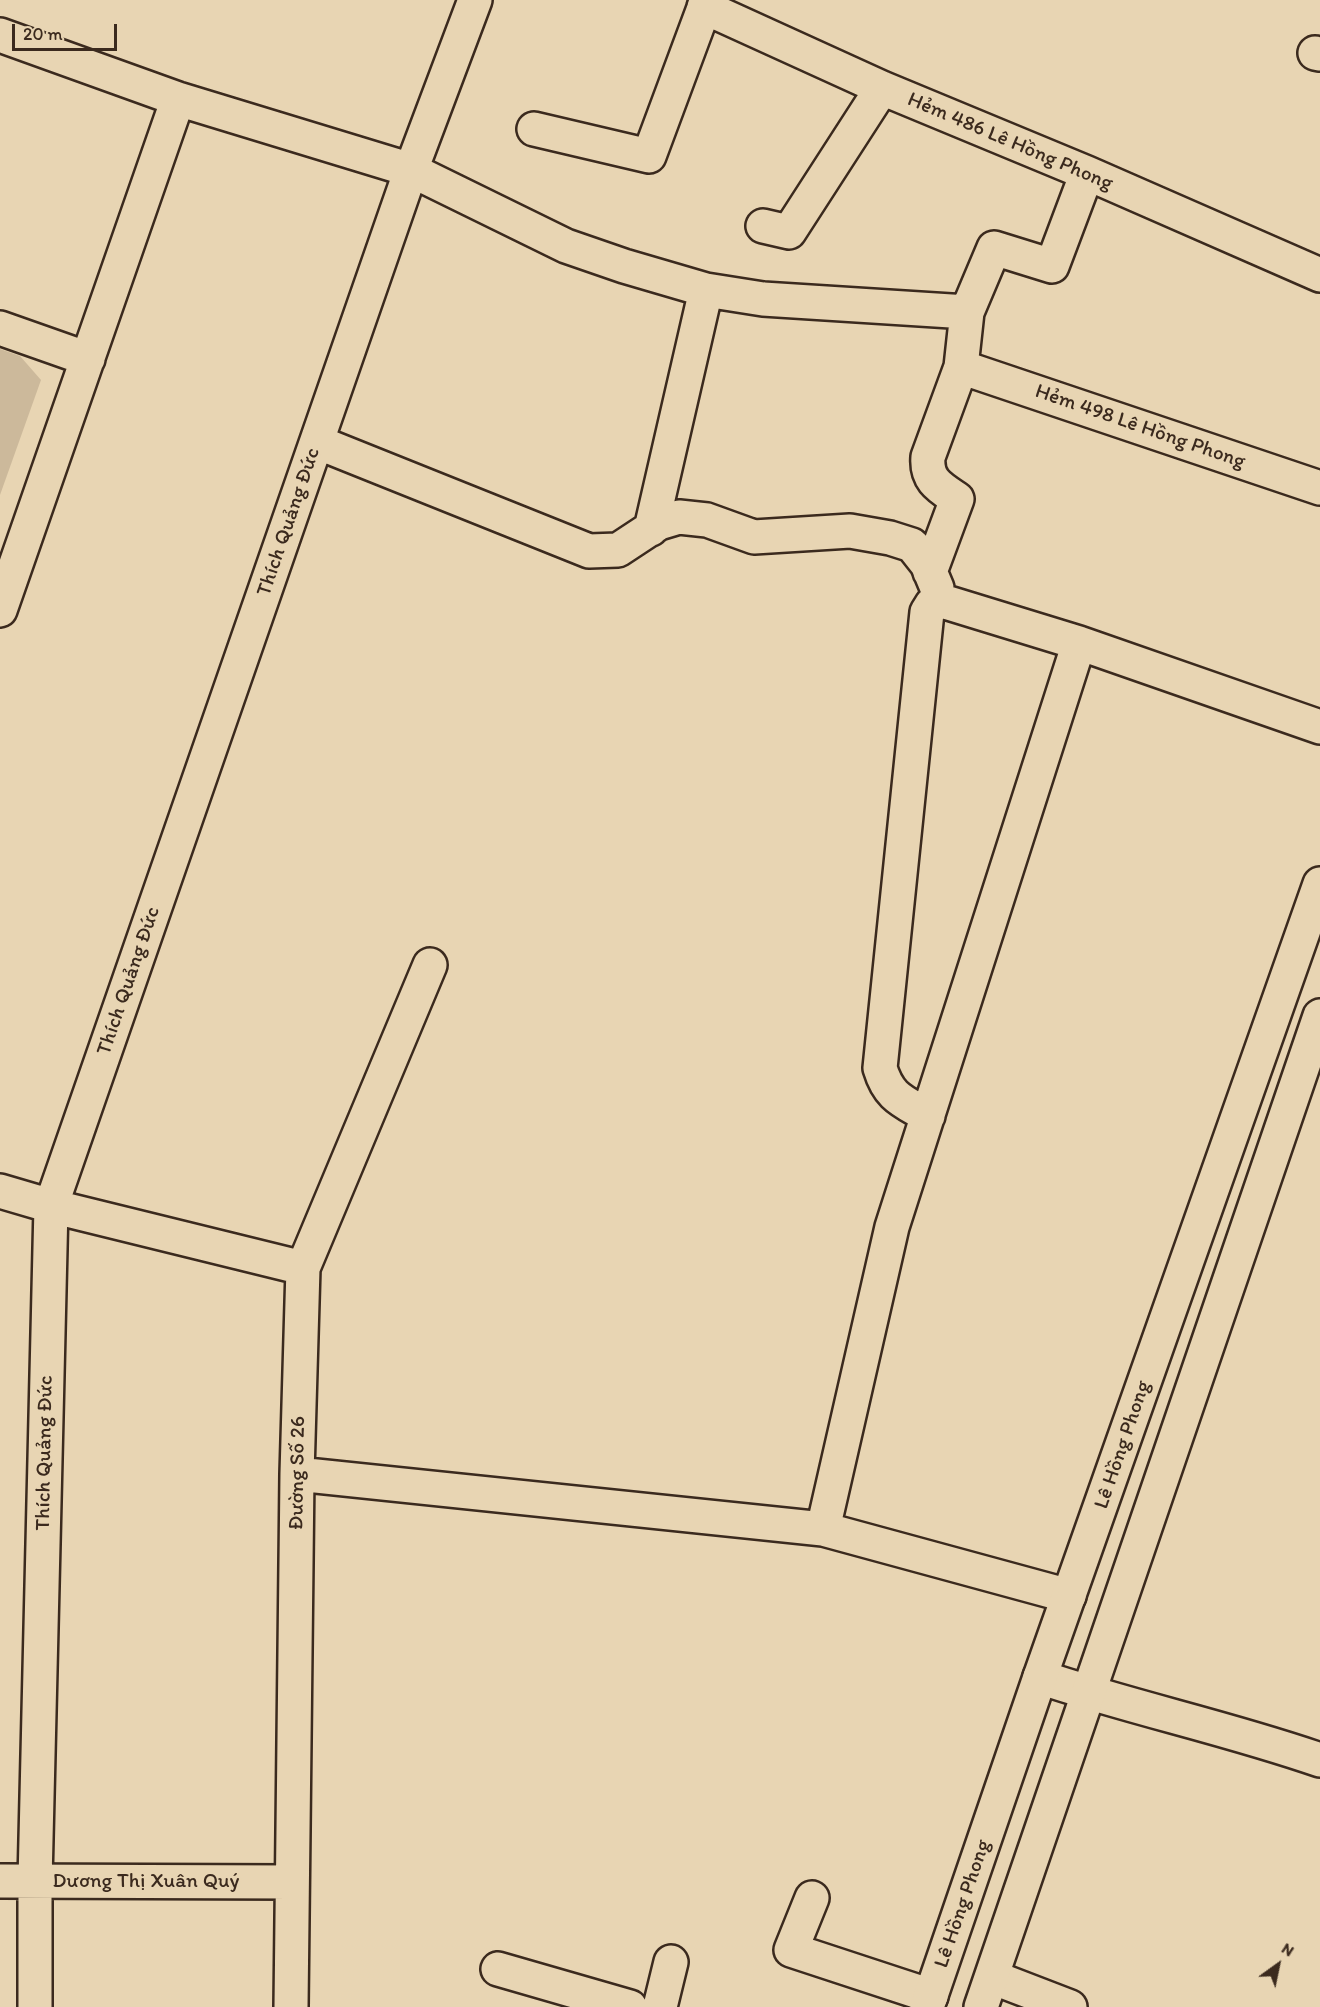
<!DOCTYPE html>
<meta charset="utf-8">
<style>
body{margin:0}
#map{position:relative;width:1320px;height:2007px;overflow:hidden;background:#e8d5b3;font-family:Itim,sans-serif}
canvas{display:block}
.north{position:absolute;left:1248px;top:1935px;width:60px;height:60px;-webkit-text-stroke:4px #e8d5b3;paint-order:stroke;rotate:33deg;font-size:16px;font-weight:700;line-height:24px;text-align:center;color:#3b2a1e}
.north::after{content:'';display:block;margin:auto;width:21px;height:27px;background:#3b2a1e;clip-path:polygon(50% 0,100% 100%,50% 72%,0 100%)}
.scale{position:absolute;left:12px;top:24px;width:105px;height:27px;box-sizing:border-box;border:3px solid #3b2a1e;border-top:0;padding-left:8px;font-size:18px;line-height:21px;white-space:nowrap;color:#3b2a1e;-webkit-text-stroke:4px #e8d5b3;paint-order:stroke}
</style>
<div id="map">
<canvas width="1320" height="2007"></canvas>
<div class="north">N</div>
<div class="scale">20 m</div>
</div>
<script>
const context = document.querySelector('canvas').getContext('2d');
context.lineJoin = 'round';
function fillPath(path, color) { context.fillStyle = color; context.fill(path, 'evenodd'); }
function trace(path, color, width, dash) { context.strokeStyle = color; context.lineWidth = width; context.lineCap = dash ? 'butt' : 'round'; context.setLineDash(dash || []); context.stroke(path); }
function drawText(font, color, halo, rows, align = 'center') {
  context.font = font + ' Itim,sans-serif'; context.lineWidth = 5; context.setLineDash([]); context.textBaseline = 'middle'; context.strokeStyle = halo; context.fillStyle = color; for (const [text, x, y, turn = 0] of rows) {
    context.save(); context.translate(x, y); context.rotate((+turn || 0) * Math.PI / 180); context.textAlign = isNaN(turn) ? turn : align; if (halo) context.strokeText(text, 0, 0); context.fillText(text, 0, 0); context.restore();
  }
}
fillPath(new Path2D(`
 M0,349L20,356L41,380L0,495Z`), '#ccb99b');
const minor = new Path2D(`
 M704,7L882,88L1087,173L1320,275
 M0,35L178,99L411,170L566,246L624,266L706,290L763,299L967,312L961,367L928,457C926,480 939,487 957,499L930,572
 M1315,53L1320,54
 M534,129L649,156L707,0
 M763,226L789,232L882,88
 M967,312L994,248L1052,266L1087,173
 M0,328L88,359
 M961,367L1320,488
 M317,442L589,551L618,550L659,523L679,517L707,520L754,537L850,531L890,538L912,545L927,564L937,588
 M651,529L706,290
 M0,610L178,99
 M928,1116C903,1101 889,1098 880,1068L927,612L932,604L942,601L1079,643L1320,727
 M0,1191L51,1206L303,1268
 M297,1474L823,1529L1069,1596
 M823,1529L892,1227L1079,643
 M1040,1677C1132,1708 1228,1728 1320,1760
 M0,1881L292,1882
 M812,1898L791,1950L931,1996
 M498,1969L630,2007
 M992,1977L1070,2007
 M35,2007V1881L51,1206L411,170L475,0
 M291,2007L297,1474L303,1268L430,965
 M660,2007L671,1962`);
const major = new Path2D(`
 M927,2007L1040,1677L1320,884
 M981,2007L1320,1016`);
trace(minor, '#3b2a1e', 38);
trace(major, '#3b2a1e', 38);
trace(minor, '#e8d5b3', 33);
trace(major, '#e8d5b3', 33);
drawText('21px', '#3b2a1e', '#e8d5b3', [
 ["Hẻm 486 Lê Hồng Phong",1010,142,23],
 ["Hẻm 498 Lê Hồng Phong",1140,427,19],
 ["Thích Quảng Đức",289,522,-71],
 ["Thích Quảng Đức",129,981,-71],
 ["Lê Hồng Phong",1123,1445,-71],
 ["Thích Quảng Đức",45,1453,-89],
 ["Đường Số 26",298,1473,-89],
 ["Dương Thị Xuân Quý",146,1882],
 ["Lê Hồng Phong",963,1904,-71]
]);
</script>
